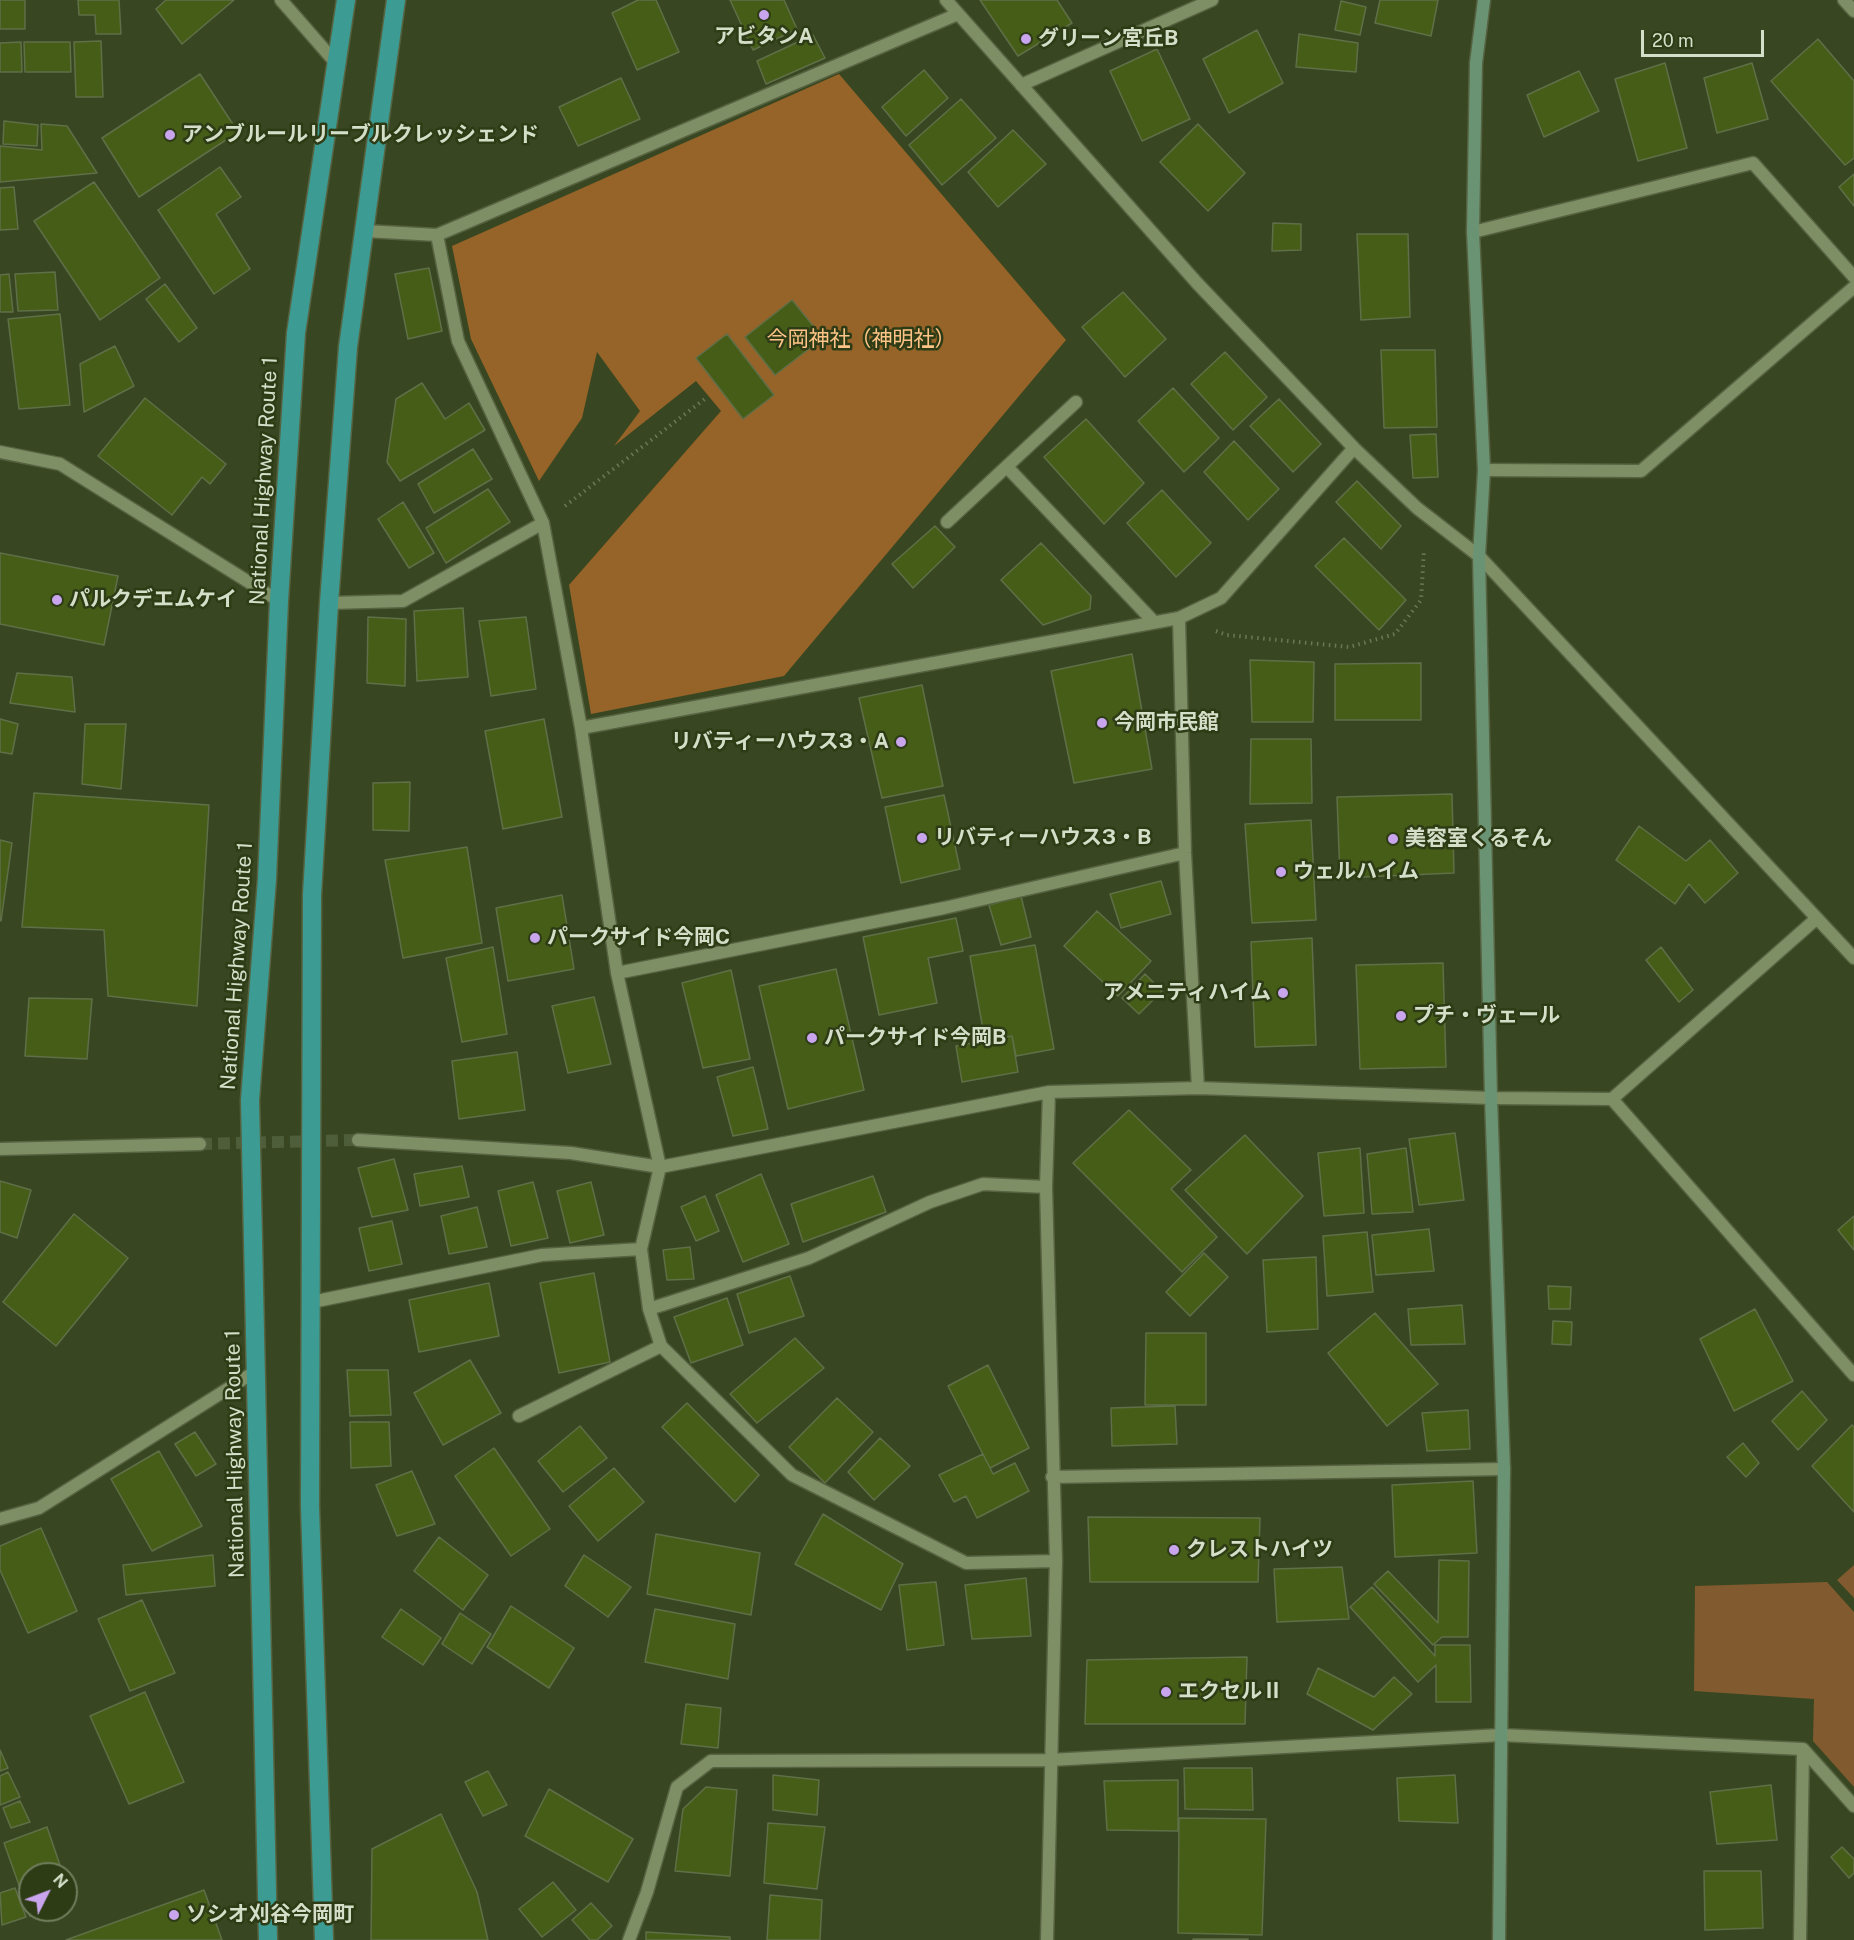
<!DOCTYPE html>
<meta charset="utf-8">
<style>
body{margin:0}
#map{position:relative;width:1854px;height:1940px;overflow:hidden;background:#384721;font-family:"Public Sans",sans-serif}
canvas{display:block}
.north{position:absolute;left:18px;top:1862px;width:60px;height:60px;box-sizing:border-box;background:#2e3c16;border:2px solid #707d5d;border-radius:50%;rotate:48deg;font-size:16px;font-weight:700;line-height:24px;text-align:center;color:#d4dec8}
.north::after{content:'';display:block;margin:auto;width:21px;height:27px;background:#c9a5ee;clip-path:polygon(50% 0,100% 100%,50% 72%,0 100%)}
.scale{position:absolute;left:1641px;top:30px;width:123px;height:27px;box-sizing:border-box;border:3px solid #d4dec8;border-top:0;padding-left:8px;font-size:18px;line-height:21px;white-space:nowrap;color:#d4dec8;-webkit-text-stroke:4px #2e3c16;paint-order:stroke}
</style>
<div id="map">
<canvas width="1854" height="1940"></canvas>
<div class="north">N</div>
<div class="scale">20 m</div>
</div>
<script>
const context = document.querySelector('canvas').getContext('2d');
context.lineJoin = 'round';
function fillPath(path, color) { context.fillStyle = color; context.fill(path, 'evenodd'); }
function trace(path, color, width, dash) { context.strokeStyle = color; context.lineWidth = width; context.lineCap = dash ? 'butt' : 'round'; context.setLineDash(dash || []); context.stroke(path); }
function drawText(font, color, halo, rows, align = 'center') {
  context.font = font + ' "Public Sans","Noto Sans JP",sans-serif'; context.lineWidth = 5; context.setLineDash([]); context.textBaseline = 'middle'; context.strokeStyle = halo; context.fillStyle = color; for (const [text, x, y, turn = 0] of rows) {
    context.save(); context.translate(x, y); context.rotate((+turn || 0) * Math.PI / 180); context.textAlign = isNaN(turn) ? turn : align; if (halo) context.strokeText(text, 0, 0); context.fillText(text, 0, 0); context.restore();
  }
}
fillPath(new Path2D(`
 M1854,1565V1598L1837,1580Z
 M1827,1582L1854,1612V1787L1813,1741L1814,1699L1694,1691L1695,1586Z`), '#825a2f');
fillPath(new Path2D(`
 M839,74L1066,340L784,676L591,714L569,585L721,411L696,381L614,446L640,411L597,352L582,418L539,481L471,339L452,246Z`), '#966329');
const building = new Path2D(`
 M0,0H25V29H0Z
 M78,0H119L121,34H96L95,15H79Z
 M166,0H234L182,44L156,9Z
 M638,0H656L679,52L637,70L612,13Z
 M730,0H784L797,29L753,50Z
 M980,0H1057L1072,23L1018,56Z
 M1380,0H1438L1431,36L1375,23Z
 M1341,1L1366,7L1360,35L1335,30Z
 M1257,30L1283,83L1229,113L1203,59Z
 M1299,34L1358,43L1356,72L1296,67Z
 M813,35L825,58L766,84L757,61Z
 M1818,39L1854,81V158L1845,165L1771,81Z
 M101,41L103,97H76L74,42Z
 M21,42L22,72H0V43Z
 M24,42H70L71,72H25Z
 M1157,49L1190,119L1142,141L1110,71Z
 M1665,63L1687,148L1638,161L1615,79Z
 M1752,63L1768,119L1717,133L1704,78Z
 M924,70L948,98L906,136L882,107Z
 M1579,71L1599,111L1544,137L1527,95Z
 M200,74L238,132L139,197L102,138Z
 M621,78L640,119L578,146L559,107Z
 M961,99L996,138L942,185L909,145Z
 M4,121L38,125L37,146L3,144Z
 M41,124L67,126L97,173L0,182V146L42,150Z
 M1198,124L1245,173L1208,211L1160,162Z
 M1013,130L1046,164L998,207L968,172Z
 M220,167L241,197L216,214L250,269L214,294L158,210Z
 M1854,174V206L1839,187Z
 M94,182L160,278L100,320L34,221Z
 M14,187L18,229L0,230V188Z
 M1273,223L1301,224V250L1272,251Z
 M1357,234H1408L1410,317L1361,320Z
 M429,268L442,331L408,339L395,274Z
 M55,272L58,310L18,311L15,274Z
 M9,274L13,312H0V275Z
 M165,284L197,328L179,342L146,299Z
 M1123,292L1166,339L1125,377L1082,327Z
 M792,300L823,338L775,375L745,337Z
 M60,314L70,405L19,409L8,319Z
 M727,334L774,395L743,419L696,358Z
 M115,346L134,386L84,412L80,364Z
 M1381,350H1435L1437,427L1384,428Z
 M1225,352L1267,397L1233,430L1191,384Z
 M422,383L445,419L469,403L485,430L400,481L387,462L396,399Z
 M1173,388L1219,438L1184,472L1138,421Z
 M145,398L226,464L210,484L202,477L172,515L98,456Z
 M1279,399L1321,444L1293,472L1250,426Z
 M1086,419L1144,483L1104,524L1044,457Z
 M1436,434L1438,477L1413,478L1410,435Z
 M1234,441L1279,489L1248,520L1204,472Z
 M473,449L492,479L434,513L418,484Z
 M1357,481L1401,526L1381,549L1336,502Z
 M488,489L510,522L446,563L426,528Z
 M1162,490L1211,543L1176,577L1127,523Z
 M403,502L434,553L409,568L378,519Z
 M935,526L955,547L913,588L892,564Z
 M1344,538L1406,600L1379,630L1315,566Z
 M1041,543L1091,596L1090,609L1043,625L1001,580Z
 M0,553L118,576L104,645L0,624Z
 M463,608L468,677L417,681L414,611Z
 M368,617L406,619L405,686L367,683Z
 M526,617L536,689L491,696L479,621Z
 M1132,654L1152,769L1074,783L1051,671Z
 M1250,660L1314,662L1313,722H1252Z
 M1421,663V720H1335V664Z
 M17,673L72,677L75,712L10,703Z
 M922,685L943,786L882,798L859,698Z
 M0,719L18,724L12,754L0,752Z
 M544,719L562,817L503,829L485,731Z
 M85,724H126L121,789L82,784Z
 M1251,739H1311L1312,803L1250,804Z
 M410,782L409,831L373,830V783Z
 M34,793L209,805L197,1006L108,996L104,930L22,927Z
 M1452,794L1454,873L1340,878L1337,797Z
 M944,795L960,869L901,883L885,807Z
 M1311,820L1316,920L1252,923L1245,824Z
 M1639,826L1686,861L1710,840L1738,873L1705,903L1689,884L1675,904L1616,860Z
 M0,840L12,843L1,921L0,920Z
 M467,847L482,943L403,958L385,860Z
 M1161,881L1171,914L1121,928L1110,894Z
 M562,895L574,969L508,981L496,908Z
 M1021,896L1031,937L1001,945L989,905Z
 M1097,911L1151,961L1118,996L1064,946Z
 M956,918L963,951L928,958L937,1003L879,1015L863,937Z
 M1312,938L1316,1045L1255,1047L1251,942Z
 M1035,945L1054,1049L1016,1056L1012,1036L985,1041L970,956Z
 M493,947L507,1034L462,1042L446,958Z
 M1661,947L1693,990L1679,1002L1646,960Z
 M1443,963L1446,1067L1360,1069L1356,965Z
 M836,969L864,1090L788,1109L759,986Z
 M731,970L750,1059L703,1068L682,983Z
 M1145,974L1162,991L1139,1014L1122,998Z
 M594,997L611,1064L568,1073L552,1006Z
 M29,998L92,999L87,1059L25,1056Z
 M1012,1036L1018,1072L962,1082L956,1046Z
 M517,1052L525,1110L459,1119L452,1061Z
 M753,1067L768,1129L733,1136L717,1077Z
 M1129,1110L1191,1170L1171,1189L1217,1237L1182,1272L1073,1163Z
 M1455,1133L1464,1200L1419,1205L1409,1139Z
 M1245,1135L1303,1196L1247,1254L1185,1190Z
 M1360,1148L1364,1213L1324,1216L1318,1153Z
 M1406,1148L1413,1212L1372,1214L1367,1154Z
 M394,1159L408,1210L372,1217L358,1168Z
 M462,1166L469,1197L420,1206L414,1174Z
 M761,1174L789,1244L743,1262L716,1195Z
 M873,1176L886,1212L803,1242L791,1204Z
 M0,1181L31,1190L17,1238L0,1232Z
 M533,1182L548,1238L511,1246L498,1191Z
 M591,1182L604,1235L570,1243L557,1191Z
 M705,1196L719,1231L696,1241L681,1207Z
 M477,1207L487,1247L449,1254L441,1216Z
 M74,1214L128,1258L56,1346L3,1302Z
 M1854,1216V1250L1838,1230Z
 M392,1221L402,1264L369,1271L359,1228Z
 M1429,1229L1434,1271L1376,1275L1372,1235Z
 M1367,1232L1373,1292L1327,1296L1323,1236Z
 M690,1247L694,1279L667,1280L663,1250Z
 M1204,1253L1228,1277L1190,1316L1166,1292Z
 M1316,1257L1318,1329L1267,1332L1263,1260Z
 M594,1273L610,1362L559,1373L540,1283Z
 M790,1276L804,1316L749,1333L737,1294Z
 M489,1283L499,1336L419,1352L409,1300Z
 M1548,1286L1571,1287L1570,1309H1549Z
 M727,1298L743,1345L691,1363L674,1317Z
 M1462,1305L1465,1344L1411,1345L1408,1309Z
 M1755,1309L1793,1381L1734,1411L1700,1339Z
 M1375,1313L1438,1384L1387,1426L1328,1353Z
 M1553,1321L1572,1322L1571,1345L1552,1344Z
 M1146,1333H1206V1405H1145Z
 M795,1338L824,1368L757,1423L730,1394Z
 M470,1360L501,1413L443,1445L414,1393Z
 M988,1365L1029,1448L990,1468L948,1386Z
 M347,1370H388L391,1415L350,1416Z
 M1802,1391L1827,1420L1798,1450L1772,1421Z
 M837,1398L873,1432L825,1483L789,1447Z
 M687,1403L759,1475L735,1502L662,1427Z
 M1175,1406L1177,1444L1112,1446L1111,1408Z
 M1468,1410L1470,1449L1427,1451L1422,1413Z
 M350,1422H389L391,1466L351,1468Z
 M1852,1425L1854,1427V1512L1812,1466Z
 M580,1426L607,1458L563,1492L538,1461Z
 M195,1432L216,1464L196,1476L175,1444Z
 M880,1438L910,1466L874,1500L848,1472Z
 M1743,1443L1759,1463L1746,1477L1727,1457Z
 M494,1448L550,1529L511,1556L455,1476Z
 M159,1451L202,1526L152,1551L111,1479Z
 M983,1454L993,1474L1015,1463L1029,1491L977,1518L966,1496L954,1502L939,1475Z
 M614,1468L644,1502L598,1541L569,1506Z
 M412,1471L435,1524L397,1536L376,1485Z
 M1473,1481L1477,1553L1395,1557L1392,1485Z
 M823,1514L903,1564L881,1610L795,1564Z
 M1088,1517L1260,1518L1258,1582H1090Z
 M41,1528L77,1611L28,1633L0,1570V1546Z
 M656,1534L760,1553L751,1615L647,1594Z
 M439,1537L488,1575L463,1610L414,1571Z
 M213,1555L215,1586L126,1595L123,1565Z
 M584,1555L631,1587L608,1617L565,1586Z
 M1439,1560L1469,1561L1468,1637H1442L1433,1645L1374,1584L1388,1571L1438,1623Z
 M1342,1567L1349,1619L1277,1622L1274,1569Z
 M1026,1578L1031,1636L972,1639L965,1585Z
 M936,1582L944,1645L907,1650L899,1585Z
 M1372,1587L1435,1656V1645H1470L1471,1702H1436V1665L1418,1682L1350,1607Z
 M142,1600L175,1673L130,1691L98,1619Z
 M511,1606L574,1648L549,1688L487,1647Z
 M401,1609L441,1638L423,1665L382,1637Z
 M655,1609L735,1624L728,1679L645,1662Z
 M460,1613L491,1634L472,1664L442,1644Z
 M1247,1657L1245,1724H1085L1087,1660Z
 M1318,1668L1374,1697L1394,1677L1412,1694L1373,1730L1307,1694Z
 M145,1692L184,1782L129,1804L90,1716Z
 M686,1704L721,1708L718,1748L681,1744Z
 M0,1750L8,1768L0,1771Z
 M1184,1768H1252L1253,1810L1185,1809Z
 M488,1771L507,1805L483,1816L465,1782Z
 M8,1772L20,1797L0,1805V1776Z
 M773,1775L819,1780L817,1815L773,1810Z
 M1455,1775L1458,1823L1399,1821L1397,1778Z
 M1178,1780V1831L1107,1830L1104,1781Z
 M1771,1785L1777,1840L1717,1844L1710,1792Z
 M706,1787L737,1790L730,1876L675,1871L683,1809Z
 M549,1789L633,1839L608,1882L525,1836Z
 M20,1801L30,1822L11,1828L3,1808Z
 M441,1814L477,1892L488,1940H371L372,1849Z
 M1179,1818L1266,1819L1262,1935L1178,1933Z
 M768,1823L825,1827L817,1889L764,1883Z
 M47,1827L63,1874H30V1910H49L30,1916L4,1843Z
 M1842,1847L1854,1859V1873L1849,1878L1831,1857Z
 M1704,1871H1761L1763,1928L1705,1930Z
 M553,1882L576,1910L542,1937L519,1909Z
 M66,1883L73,1903L66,1905Z
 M15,1888L26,1917L2,1925L0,1893Z
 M204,1890L222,1940H66Z
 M770,1895L822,1900L820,1940H767Z
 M591,1903L612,1926L597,1940H590L572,1920Z
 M646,1932L730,1937V1940H646Z
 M1193,1939H1248V1940H1193Z`);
fillPath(building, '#465d18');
trace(building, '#5f6f47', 1.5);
trace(new Path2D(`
 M200,1144L358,1140`), '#4f5e3a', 12, [12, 6]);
const lane = new Path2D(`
 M0,452L60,464L279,601
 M519,1416L661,1346`);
const street = new Path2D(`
 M281,0L336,63
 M946,0L1197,283L1354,448L1417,508L1479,556L1854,958
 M1844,0L1854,11
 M1021,85L1212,0
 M365,231L437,235L958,14
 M1473,232L1753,163L1854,277
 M437,235L458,341L543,523L581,728
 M1008,468L1153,621
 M1484,470L1641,471L1854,287
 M947,522L1076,402
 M329,603L403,601L543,523
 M617,973L581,728L1179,618
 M1198,1088L1185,853L1179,618L1221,598L1354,448
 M1612,1099L1854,1375
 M358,1140L571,1153L660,1167L617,973L944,908L1185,853
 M0,1149L200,1144
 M312,1302L542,1255L641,1249
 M649,1309L809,1258L930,1202L983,1184L1046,1187
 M1052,1477L1504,1469
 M0,1519L39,1508L256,1371
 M1056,1561L966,1563L792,1475L661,1346L649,1309L641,1249L660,1167L1049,1092L1198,1088L1491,1098L1612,1099L1816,919
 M629,1940L647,1892L677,1787L711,1761L1050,1760L1501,1735L1803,1749L1854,1806
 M1047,1940L1056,1561L1046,1187L1049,1092
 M1800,1940L1803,1749`);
const secondary = new Path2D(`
 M1484,0L1476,63L1473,232L1484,470L1479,556L1491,1098L1504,1469L1499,1940`);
const highway = new Path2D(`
 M268,1940L250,1100L267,879L279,601L296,333L346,0
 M324,1940L310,1506L312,895L329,603L348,347L396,0`);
trace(lane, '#566240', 15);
trace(street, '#566240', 15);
trace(secondary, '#566240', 15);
trace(highway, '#566240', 21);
trace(new Path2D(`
 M565,506L706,398
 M1216,631L1227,635L1349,647L1395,634L1421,600L1424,550`), '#6b7857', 4, [1.5, 4.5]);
trace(lane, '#7e8f66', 12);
trace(street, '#7e8f66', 12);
trace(secondary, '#6a9374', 12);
trace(highway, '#3c9c93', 18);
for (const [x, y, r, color] of [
 [764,15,6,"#c9a5ee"],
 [1026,39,6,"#c9a5ee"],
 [170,135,6,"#c9a5ee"],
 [57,600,6,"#c9a5ee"],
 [1102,723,6,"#c9a5ee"],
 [901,742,6,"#c9a5ee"],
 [922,838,6,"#c9a5ee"],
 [1393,839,6,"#c9a5ee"],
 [1281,872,6,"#c9a5ee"],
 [535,938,6,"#c9a5ee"],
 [1283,993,6,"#c9a5ee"],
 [1401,1016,6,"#c9a5ee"],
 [812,1038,6,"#c9a5ee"],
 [1174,1550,6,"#c9a5ee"],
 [1166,1692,6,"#c9a5ee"],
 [174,1915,6,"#c9a5ee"]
]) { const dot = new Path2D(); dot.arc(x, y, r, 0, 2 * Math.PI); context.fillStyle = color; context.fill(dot); trace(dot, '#2e3c16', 2); }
drawText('bold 21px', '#d4dec8', '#2e3c16', [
 ["アビタンA",764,37,"center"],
 ["グリーン宮丘B",1038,39],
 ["アンブルールリーブルクレッシェンド",182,135],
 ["パルクデエムケイ",69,600],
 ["今岡市民館",1114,723],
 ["リバティーハウス3・A",889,742,"right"],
 ["リバティーハウス3・B",934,838],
 ["美容室くるそん",1405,839],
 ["ウェルハイム",1293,872],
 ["パークサイド今岡C",547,938],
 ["アメニティハイム",1271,993,"right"],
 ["プチ・ヴェール",1413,1016],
 ["パークサイド今岡B",824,1038],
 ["クレストハイツ",1186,1550],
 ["エクセルⅡ",1178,1692],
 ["ソシオ刈谷今岡町",186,1915]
], 'left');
drawText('21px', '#fec386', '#2e3c16', [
 ["今岡神社（神明社）",861,340]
]);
drawText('21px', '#d4dec8', '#2e3c16', [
 ["National Highway Route 1",264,481,-87],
 ["National Highway Route 1",237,966,-86],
 ["National Highway Route 1",235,1454,-91]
]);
</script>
